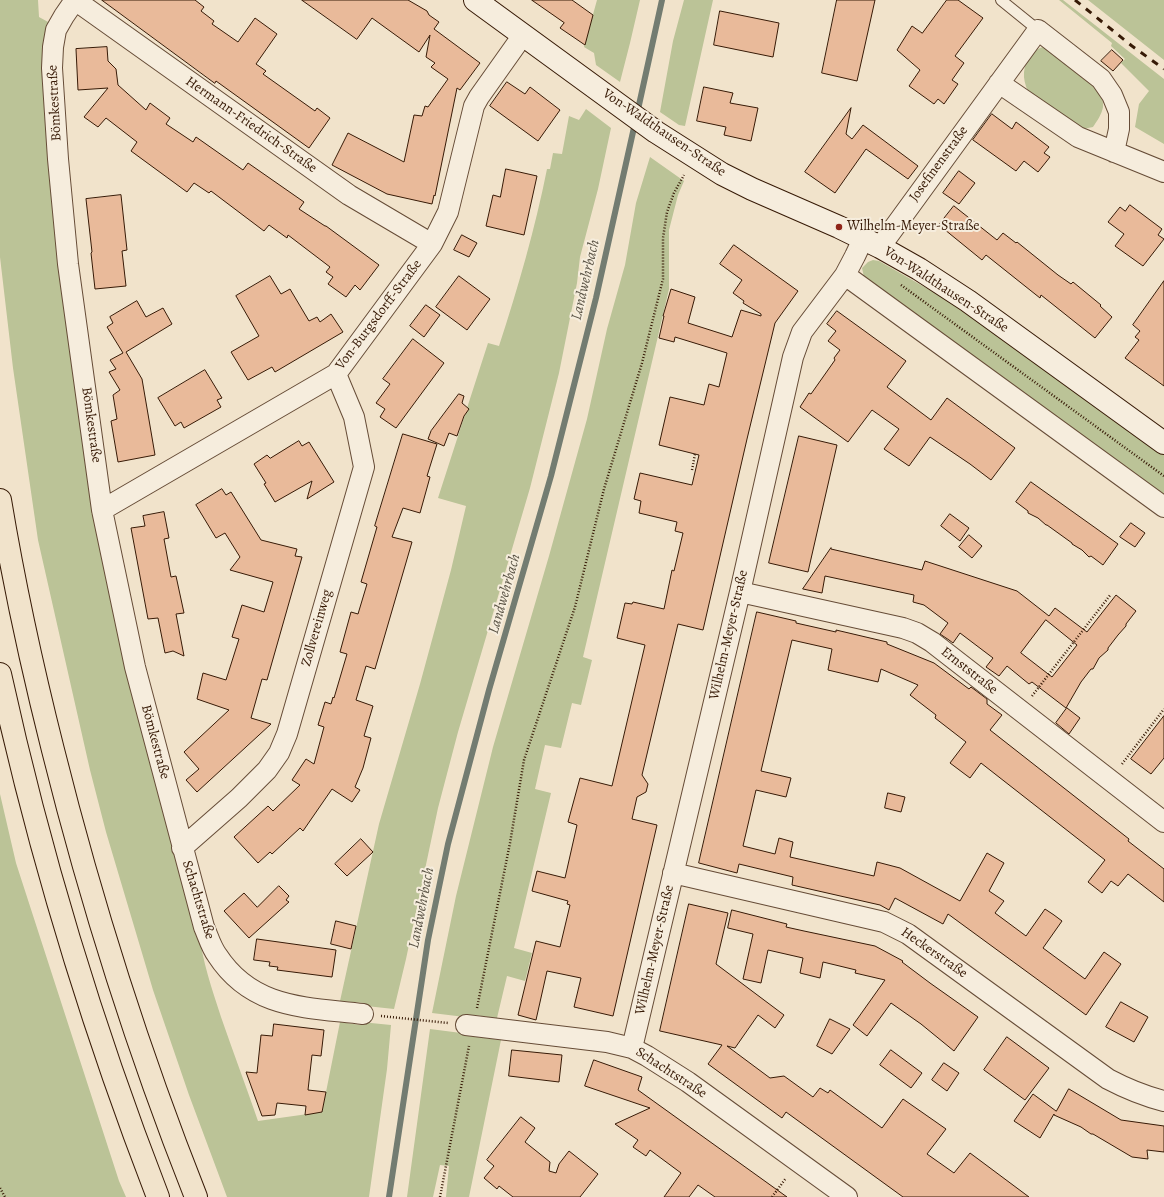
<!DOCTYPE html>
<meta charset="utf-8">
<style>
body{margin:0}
canvas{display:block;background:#f1e3cb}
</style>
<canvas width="1164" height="1197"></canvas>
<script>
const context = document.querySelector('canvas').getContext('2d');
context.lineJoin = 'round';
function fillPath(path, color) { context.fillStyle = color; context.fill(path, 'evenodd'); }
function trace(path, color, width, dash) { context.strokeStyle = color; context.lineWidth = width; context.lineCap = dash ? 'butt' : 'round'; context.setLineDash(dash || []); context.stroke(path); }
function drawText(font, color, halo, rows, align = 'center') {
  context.font = font + ' Alegreya,serif'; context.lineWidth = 4; context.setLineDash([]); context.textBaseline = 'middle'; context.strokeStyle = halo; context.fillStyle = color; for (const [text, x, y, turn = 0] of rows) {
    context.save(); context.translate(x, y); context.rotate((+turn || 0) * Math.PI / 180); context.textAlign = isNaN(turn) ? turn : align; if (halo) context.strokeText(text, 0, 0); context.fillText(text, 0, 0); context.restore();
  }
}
fillPath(new Path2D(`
 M0,0H38L39,17L50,23L65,299L199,931C202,961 212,989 221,1017C233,1052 246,1086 258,1121L322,1112L340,1022L360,1025L361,1022L391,1025L387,1069L369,1197H227L189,1095L153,990L106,832L90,770L38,540L13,368L0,257Z
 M597,0H640L630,43L620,82L596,65L594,53L584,47Z
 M684,0H713L685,126L679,125L660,112L673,41Z
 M1059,0H1063L1164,79V144L1135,127L1139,104L1149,91L1121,63L1125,59L1111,46L1112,43Z
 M1088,0H1164V60Z
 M1043,47C1058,57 1107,86 1103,107C1102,114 1097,121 1093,127L1083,129L1031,96C1023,84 1021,70 1029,58C1034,52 1036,49 1043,47Z
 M586,109L611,128L598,189L580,257L577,283L559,373L530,488L458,732L438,808L406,959L394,1009L366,1006L365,1003L340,1001L379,824L420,684L451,570L466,506L438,498L488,343L499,346C518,288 535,229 547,169H550L553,153L562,154L569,116L579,120Z
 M650,157L684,181L678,195L669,230V289L583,657L592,660L581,705L572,703L561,748L545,745L535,789L551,793L514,948L532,953L525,981L507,976L497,1018L474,1015L473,1018L432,1013L456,896L493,747L549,556L587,419L607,329L625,265L636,203Z
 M873,260L879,261L949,301L1164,455V498L864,277L862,268L868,262Z
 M0,794L16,863L119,1181L126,1197H0Z
 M430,1029L469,1034V1036L501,1040L469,1197H446L449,1166L440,1165L433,1197H407Z`), '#bbc397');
trace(new Path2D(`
 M637,114L662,0
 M389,1197L428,940L448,844L489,690L551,476L596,298L635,123`), '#737c71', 6);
const building = new Path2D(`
 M102,0H195L204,7L201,11L214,21L212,24L238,42L255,18L277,34L256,64L266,71L263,74L315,111L317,108L330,118L309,148L216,81L215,83Z
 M302,0H408L427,11L429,15L439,22L434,29L480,63L460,90L457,88L435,196L434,195L432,204L387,194L332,165L348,133L404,162L414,115L422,116L425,106L428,107L448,79L431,67L435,63L426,57L430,35L419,52L372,18L357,39Z
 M532,0H572L593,15L585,45L560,28L564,23Z
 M837,0H875L857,81L822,73Z
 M947,0H958L983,18L955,56L964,63L952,80L958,84L944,104L938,99L934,104L909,86L920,70L897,50L912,26L922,33Z
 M720,11L779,23L773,57L714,45Z
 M107,47L108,61L116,69L118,85L146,110L150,103L170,118L166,124L193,142L196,137L243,170L248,163L304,202L299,209L325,226H326L379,265L360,290L355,285L346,297L328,284L333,277L326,272L330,267L288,235L287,238L269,225L264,231L211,191L209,193L194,183L187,192L131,151L137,142L106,118L98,127L84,117L108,88L78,90L76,49Z
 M1112,50L1123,60L1113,71L1101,61Z
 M507,82L525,94L530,87L560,110L538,141L490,106Z
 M704,87L733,93L730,103L758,108L751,141L724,135L726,127L697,121Z
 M851,108L846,134L852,139L863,125L918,166L908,179L866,149L835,193L805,172Z
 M992,114L1012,129L1016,122L1049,147L1044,153L1050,157L1038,172L1024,161L1016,171L973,140Z
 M506,169L537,176L524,235L486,226L493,195L500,197Z
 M959,171L975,183L959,204L943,193Z
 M121,195L127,250L122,251L126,286L95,289L91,253L92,252L86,199Z
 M1130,205L1162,229L1158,235L1164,239L1143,266L1115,246L1124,234L1108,222L1120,207L1125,211Z
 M954,206L997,240L1003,233L1016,243L1017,242L1058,275L1071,284L1073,282L1101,305L1100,306L1112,317L1095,338L1041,295L1040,298L986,255L982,260L939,225Z
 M462,235L477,243L469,257L454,250Z
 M734,245L798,291L775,323L747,439L703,630L678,624L642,775L648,784L646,792L637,797L632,819L657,825L613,1016L574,1007L581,978L547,971L536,1020L518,1015L536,941L560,947L570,905L567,904L568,901L532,891L537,871L565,878L577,825L568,822L580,778L612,786L645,645L617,638L625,603L632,604L633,602L664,609L672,570L674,571L683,533L675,531L677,522L639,513L641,501L634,499L640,473L692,485L699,455L659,445L670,397L704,405L709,384L719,387L727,353L675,337L674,342L659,338L664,316H663L671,289L695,297L688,323L732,337L741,310L761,316V314L743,303L744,301L733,293L742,280L720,264Z
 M270,276L281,294L290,289L309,321L317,317L320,322L331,314L343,332L275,372L272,367L248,380L231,352L259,336L236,296Z
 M459,276L490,299L467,330L436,307Z
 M1164,281V386L1125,358L1139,340L1135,337L1140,331L1133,325Z
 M137,301L146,317L163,308L172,324L126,352L142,379L155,455L118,462L111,421L117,419L113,395L120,390L109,372L116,369L110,360L123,353L107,327L113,323L110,317Z
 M426,305L440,315L424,337L410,326Z
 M837,311L906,361L887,387L931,420L947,398L1015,448L991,480L970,464L930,437L909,466L884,449L899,429L872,410L848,442L800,407L809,393L811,394L835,360L834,358L840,350L828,341L836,331L827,324Z
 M413,339L444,363L396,428L380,417L385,409L376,403L390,384L383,379Z
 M205,370L222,398L217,400L221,407L184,428L181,422L175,426L158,398Z
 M459,394L464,396L462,403L469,409L464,416L457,436L449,433L444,446L428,439L431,431Z
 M403,434L437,444L427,476L430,477L420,513L403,508L392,537L412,542L375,669L366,666L356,700L373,706L364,736L371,738L363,768L355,787L360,790L352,802L332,789L303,831L300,828L272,854L270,852L258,863L234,837L268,806L273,811L300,785L292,780L306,759L314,764L324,727L318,725L325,702L331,704L333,697L334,698L347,654L340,652L351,612L358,614L367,584L361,582L377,527L375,526Z
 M799,436L837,445L808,572L769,563Z
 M299,441L302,446L309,442L334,482L307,499L312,481L275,502L264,484L266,483L254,464L267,455L270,458Z
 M1031,482L1118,544L1103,565L1091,556L1089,557L1082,550L1072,544V543L1047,525H1046L1038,518L1028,513V511L1016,502Z
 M222,489L226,495L231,492L261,540L297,549L295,556L302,557L267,680L262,679L251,718L271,724L197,792L186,780L199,769L184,752L229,710L197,699L203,673L226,680L239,639L232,637L242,605L264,612L273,582L230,570L240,557L225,533L216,538L196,505Z
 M164,512L169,538L164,539L171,577L176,576L184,613L176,614L184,656L173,651L165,653L158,618L148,619L131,528L145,526L143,516Z
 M950,514L969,528L960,541L941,526Z
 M1131,523L1145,533L1135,547L1120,537Z
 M969,535L982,546L972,558L959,547Z
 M831,548V549L922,570L925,561L1017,591L1049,616L1055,608L1087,632L1116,595L1136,611L1126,624V626L1118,635L1108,648V650L1099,658L1093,669H1091L1081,682L1066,708L1032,682L1029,684L1007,666L999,676L986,667L993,658L960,633L953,643L949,640L940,634L948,623L924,605L913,602L914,595L825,576L822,593L803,589ZM1046,620L1077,645L1052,677L1021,653Z
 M757,612L796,621V623L836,632V630L887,642V644L934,663L969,689L971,687L987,699V704L1002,715L990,730L1129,839L1128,841L1164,869V902L1128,874L1118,886L1111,881L1102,893L1088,882L1105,860L981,763L970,778L950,763L966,742L935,718L936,715L910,695L918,685L881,669L878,682L828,670L832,649L792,640L761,771L791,778L786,797L756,790L743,846L775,854L779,838L793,842L790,857L874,876L877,862L900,868L960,901L987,853L1004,863L989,891L1004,901L995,913L1026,936L1045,909L1054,915L1062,921L1043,948L1085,979L1104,952L1121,964L1086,1015L948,914L943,924L895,898L889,910L880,905L792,885L793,877L739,864L737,873L699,863Z
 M1067,708L1080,718L1069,734L1056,723Z
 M1164,716V758L1151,774L1131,759Z
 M888,793L905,797L901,812L885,808Z
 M361,839L373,852L347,876L335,864Z
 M279,886L289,896L286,900L289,902L249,938L224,911L244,893L257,907Z
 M689,904L728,913L716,964L784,1015L775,1028L758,1015L735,1048L727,1046L770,1078L784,1076L813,1097L820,1088L828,1093L830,1090L882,1128L903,1099L946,1129L927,1154L954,1173L970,1153L1029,1197H903L786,1112L782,1118L708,1064L722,1045L660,1031Z
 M732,910L787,924L786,927L804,931L875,946L903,961L902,962L930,983L978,1017L954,1051L921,1024L891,1003L867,1036L853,1025L885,980L855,973L856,970L823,962L820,978L800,973L803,958L768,950L761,983L743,979L753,934L728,928Z
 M336,921L356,926L351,949L331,944Z
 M257,939L336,950L332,977L277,970L278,967L269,966L270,962L254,960Z
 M1121,1002L1148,1017L1134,1042L1106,1027Z
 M830,1019L850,1029L832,1054L817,1046Z
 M274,1024L324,1030L321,1056L312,1055L308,1090L326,1092L322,1112L305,1115L306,1106L277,1103L275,1115L262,1116L246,1072L257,1073L261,1035L272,1036Z
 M1007,1037L1049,1068L1025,1100L984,1070Z
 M512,1050L562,1055L559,1082L509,1076Z
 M891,1050L922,1073L911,1088L880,1065Z
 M594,1060L642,1077L638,1090L787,1197H715L698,1185L689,1197H664L681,1173L650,1150L646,1156L633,1147L638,1140L615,1124L650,1108L585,1086Z
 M944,1063L959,1073L947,1091L932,1080Z
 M1069,1089L1121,1120L1164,1126V1152L1147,1150L1148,1159L1132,1157L1093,1134H1091L1081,1127L1054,1115V1114L1040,1138L1014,1121L1033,1094L1056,1111Z
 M521,1117L535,1128L525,1142L550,1162L549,1171L556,1173L559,1164L569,1151L598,1174L580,1197H513L499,1186L497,1189L484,1178L494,1166L487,1160Z`);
fillPath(building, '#e9ba9a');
trace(building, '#371a06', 1);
const lane = new Path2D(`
 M1001,0L1038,30`);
const street = new Path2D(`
 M75,0L64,16L56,30L53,47L52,68L58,159L68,264L102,510L135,667L204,927C208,936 211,947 217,955C252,1009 305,1007 363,1014
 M75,0L349,195L432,244
 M999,83L1078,137L1164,172
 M880,247L1038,30L1101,79L1112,95L1119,112V129L1114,152
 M845,275L1164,507
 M102,510L336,374L432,244L448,212L474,106L479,97L523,35
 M740,592L903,628L917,633L932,642L1164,822
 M182,848L239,798L267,770L279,753L287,734L364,467L354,417L336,374
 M673,873L884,922L908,934L1108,1079C1127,1089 1144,1096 1164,1101
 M466,1025L607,1042L632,1048L647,1056L688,1082L847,1197
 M632,1048L740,592L793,357L802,332L845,275L855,256L863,239`);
const secondary = new Path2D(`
 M475,0L656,132L722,174L752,189L839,227L880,247L919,269L968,301L1164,443`);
const highway = new Path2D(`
 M0,500C14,584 32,667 53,750C91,902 138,1051 196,1197
 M0,674C39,852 92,1027 158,1197`);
trace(lane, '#664c37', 12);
trace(street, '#664c37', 22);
trace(secondary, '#371a06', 24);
trace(highway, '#371a06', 24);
trace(new Path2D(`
 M901,285L1164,476
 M692,470L695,454
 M1032,696L1111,594
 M1122,764L1164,709
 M477,1008L510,843L524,760L575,607L604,489L642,363L663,279V238L667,212L674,193L684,175
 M381,1016L448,1023
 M0,1188L5,1197
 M440,1197L469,1046
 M772,1197L786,1178`), '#371a06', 2.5, [1, 2]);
trace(lane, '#f6eddd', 10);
trace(street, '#f6eddd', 20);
trace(secondary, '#f6eddd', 22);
trace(highway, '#f1e3cb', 22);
trace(new Path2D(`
 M1075,0L1132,46L1164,69`), '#371a06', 3, [7, 7]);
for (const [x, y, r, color] of [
 [839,227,4,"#8f2418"]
]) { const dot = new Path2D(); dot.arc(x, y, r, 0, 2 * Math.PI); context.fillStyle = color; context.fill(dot); trace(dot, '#f6eddd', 1.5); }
drawText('14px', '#371a06', '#f6eddd', [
 ["Bömkestraße",55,103,-93],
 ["Hermann-Friedrich-Straße",251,125,35],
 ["Von-Waldthausen-Straße",664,133,34],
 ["Josefinenstraße",939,164,-54],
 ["Von-Waldthausen-Straße",946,290,33],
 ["Von-Burgsdorff-Straße",379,315,-53],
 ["Bömkestraße",91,425,82],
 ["Zollvereinweg",317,628,-74],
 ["Wilhelm-Meyer-Straße",729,635,-77],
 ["Ernststraße",969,671,38],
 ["Bömkestraße",155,742,75],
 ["Schachtstraße",198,900,73],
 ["Wilhelm-Meyer-Straße",655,950,-77],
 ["Heckerstraße",934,953,35],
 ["Schachtstraße",671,1073,33]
]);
drawText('14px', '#371a06', '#f6eddd', [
 ["Wilhelm-Meyer-Straße",847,227]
], 'left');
drawText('italic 15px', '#5a5345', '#f6eddd', [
 ["Landwehrbach",586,280,-77],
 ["Landwehrbach",505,594,-74],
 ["Landwehrbach",422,908,-79]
]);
</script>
